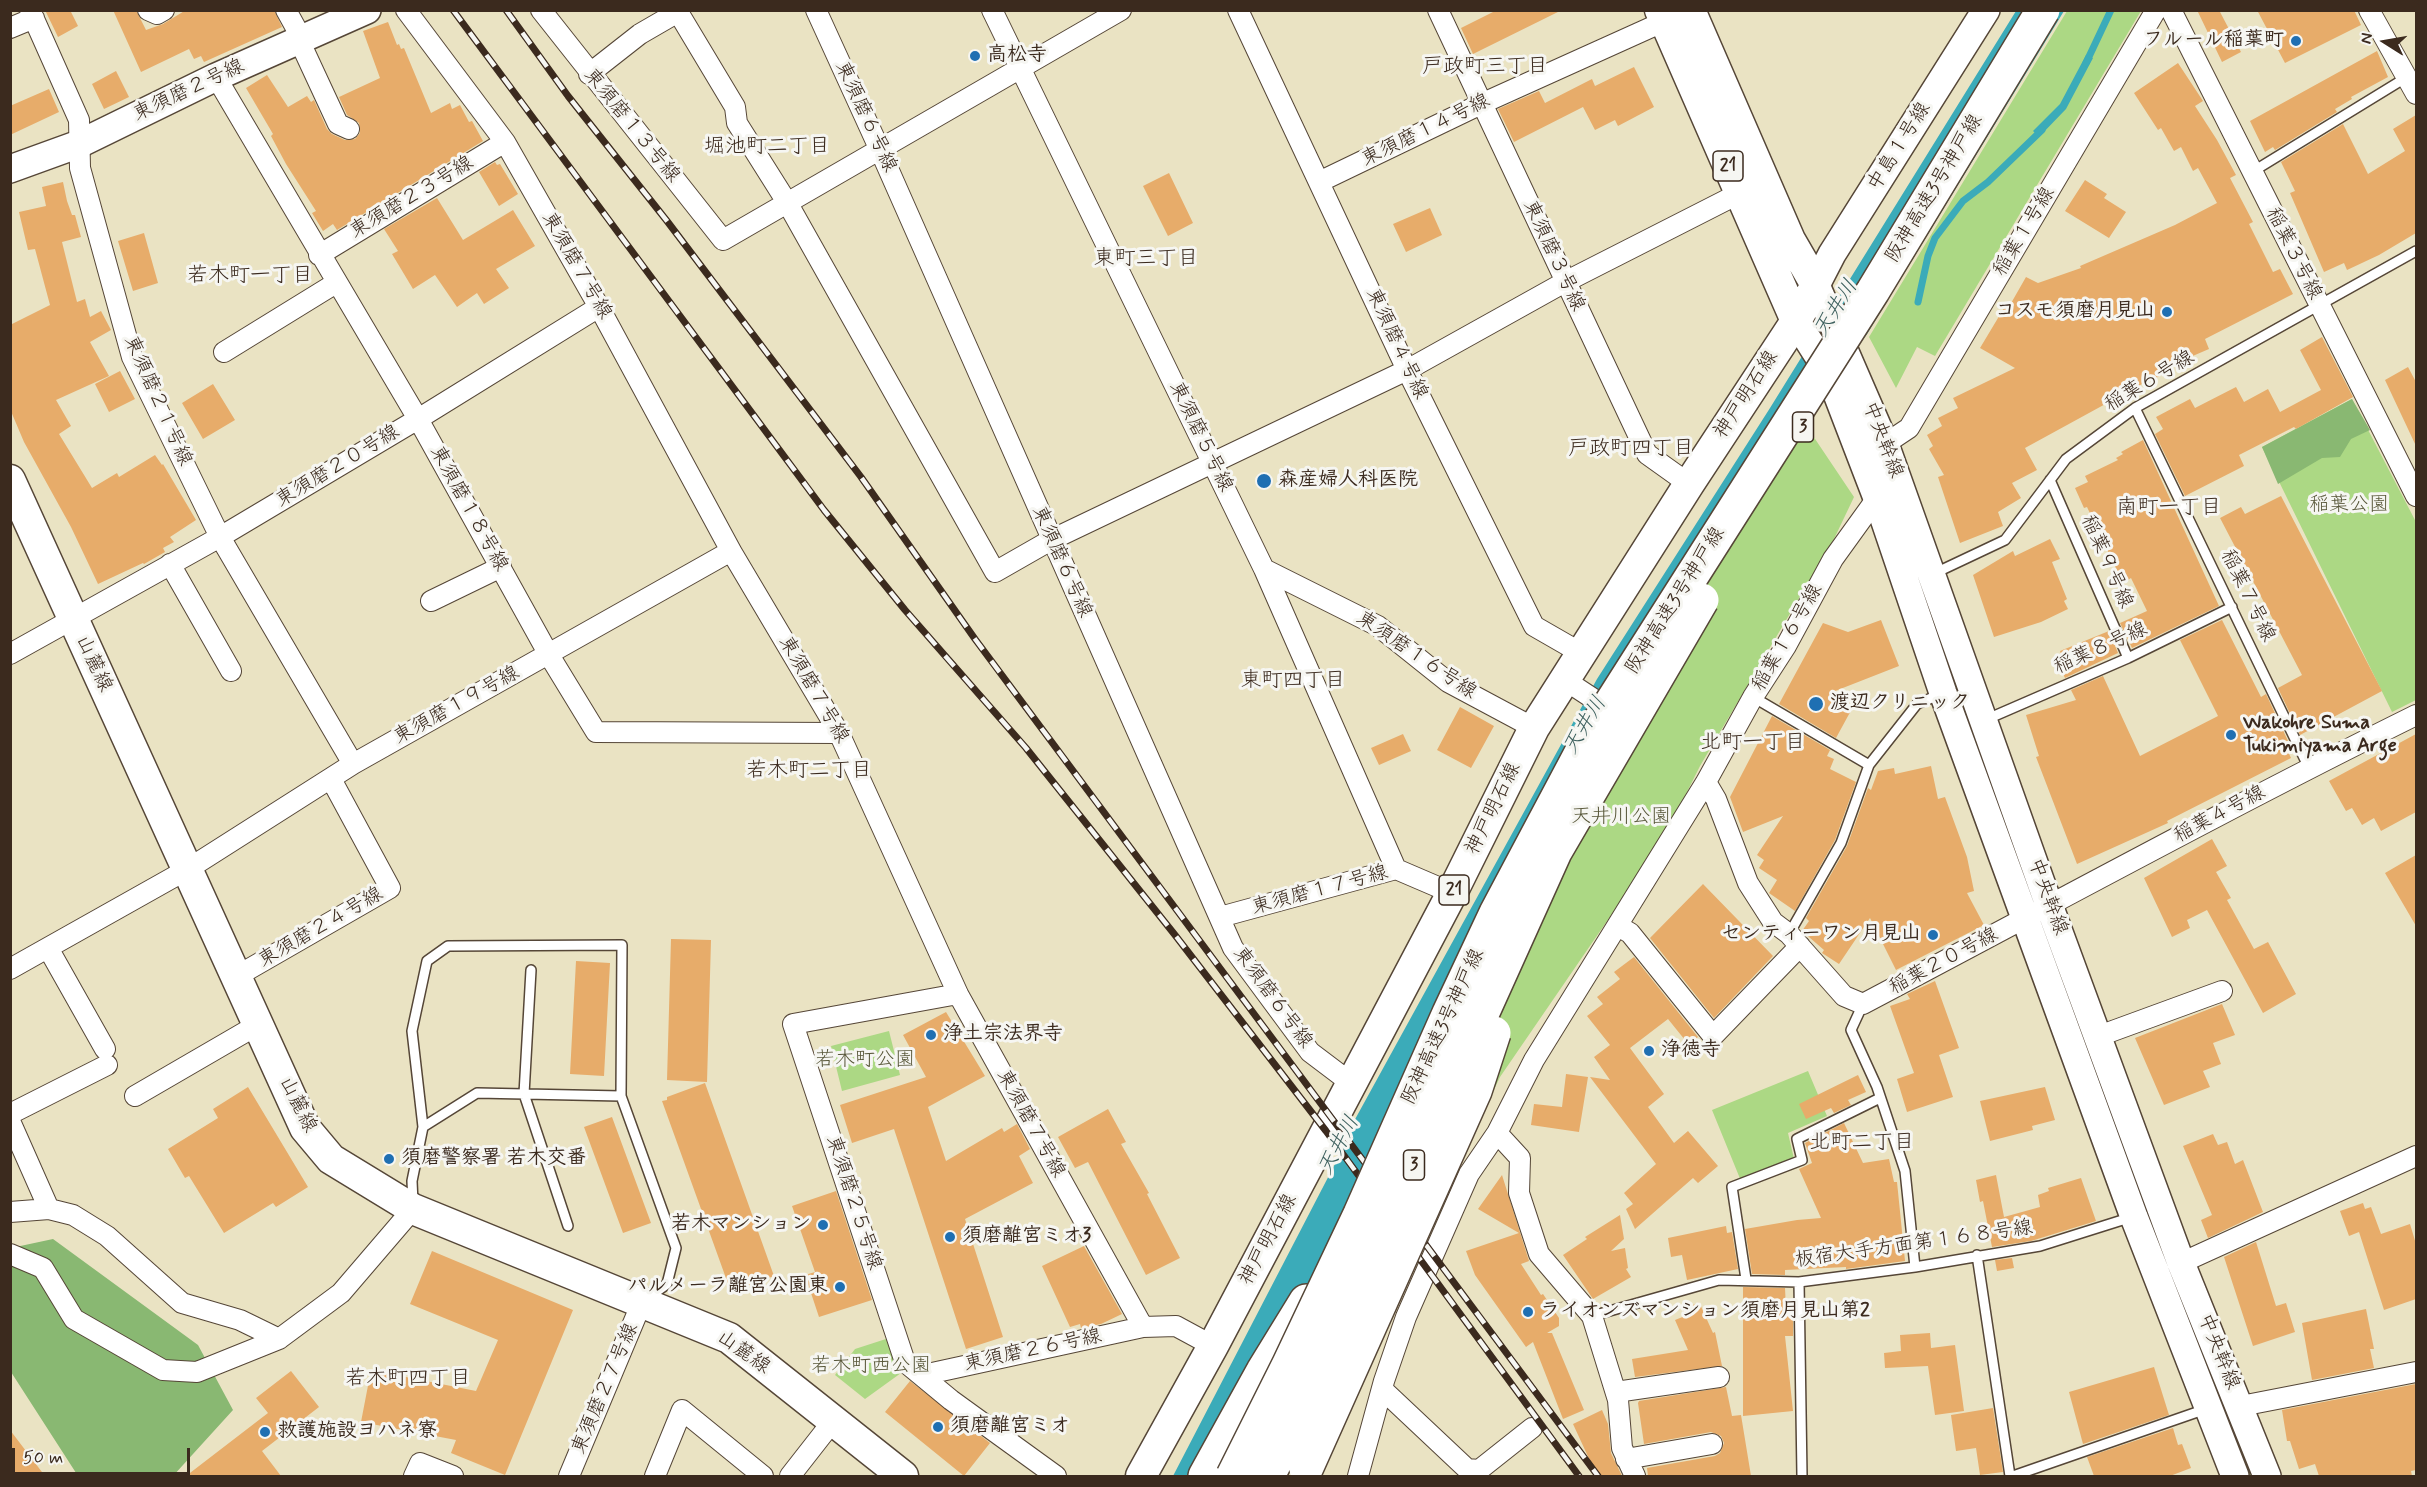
<!DOCTYPE html>
<meta charset="utf-8">
<style>
body{margin:0}
#map{position:relative;width:2427px;height:1487px;overflow:hidden;background:#eae3c3;font-family:Mynerve,sans-serif}
canvas{display:block}
.frame{position:absolute;inset:0;border:12px solid #3b2a1e;pointer-events:none}
.north{position:absolute;left:2355px;top:12px;width:60px;height:60px;-webkit-text-stroke:4px #f6f6f2;paint-order:stroke;rotate:281deg;font-size:16px;font-weight:700;line-height:24px;text-align:center;color:#3b2a1e}
.north::after{content:'';display:block;margin:auto;width:21px;height:27px;background:#3b2a1e;clip-path:polygon(50% 0,100% 100%,50% 72%,0 100%)}
.scale{position:absolute;left:12px;top:1448px;width:178px;height:27px;box-sizing:border-box;border:3px solid #3b2a1e;border-top:0;padding-left:8px;font-size:18px;line-height:21px;white-space:nowrap;color:#3b2a1e;-webkit-text-stroke:4px #f6f6f2;paint-order:stroke}
</style>
<div id="map">
<canvas width="2427" height="1487"></canvas>
<div class="frame"></div>
<div class="north">N</div>
<div class="scale">50 m</div>
</div>
<script>
const context = document.querySelector('canvas').getContext('2d');
context.lineJoin = 'round';
function fillPath(path, color) { context.fillStyle = color; context.fill(path, 'evenodd'); }
function trace(path, color, width, dash) { context.strokeStyle = color; context.lineWidth = width; context.lineCap = dash ? 'butt' : 'round'; context.setLineDash(dash || []); context.stroke(path); }
function drawText(font, color, halo, rows, align = 'center') {
  context.font = font + ' Mynerve,"Klee One",sans-serif'; context.lineWidth = 6; context.setLineDash([]); context.textBaseline = 'middle'; context.strokeStyle = halo; context.fillStyle = color; for (const [text, x, y, turn = 0] of rows) {
    context.save(); context.translate(x, y); context.rotate((+turn || 0) * Math.PI / 180); context.textAlign = isNaN(turn) ? turn : align; if (halo) context.strokeText(text, 0, 0); context.fillText(text, 0, 0); context.restore();
  }
}
fillPath(new Path2D(`
 M2067,11H2141L1935,356L1917,347L1896,388L1869,337Z
 M2352,399L2416,522V700L2392,712L2262,447Z
 M1803,421L1854,497L1834,539L1700,766L1664,838L1500,1077L1426,1234L1548,849Z
 M889,1031L900,1075L842,1091L831,1046Z
 M1808,1071L1827,1116L1788,1133L1794,1159L1741,1181L1712,1110Z
 M889,1338L901,1373L865,1399L835,1375L855,1349Z
 M2235,1420L2257,1476H2247L2226,1424Z`), '#acd884');
fillPath(new Path2D(`
 M2352,399L2370,430L2351,439L2340,457L2322,458L2278,484L2262,447Z
 M53,1239L198,1345L233,1410L173,1476H78L11,1372V1248Z`), '#89b872');
fillPath(new Path2D(`
 M2016,11H2064L1867,334L1794,432L1630,708L1218,1476H1173L1336,1162L1353,1123L1597,679L1770,408Z
 M2086,55L2093,58L2066,109L2039,137L2033,131L2060,104Z`), '#3babb9');
trace(new Path2D(`
 M2086,63L2111,10
 M1918,302L1928,256L1935,238L1963,201L1988,182L2042,130`), '#3babb9', 7);
fillPath(new Path2D(`
 M45,10H70L78,26L58,37Z
 M113,10H136L146,30L163,24L186,10H274L282,27L204,62L201,56L194,59L189,49L141,72Z
 M1497,10H1562L1473,54L1461,28Z
 M2197,10H2219L2241,52L2222,62Z
 M2257,10H2354L2361,25L2285,63Z
 M388,22L397,45L399,44L401,49L404,48L431,113L450,103L452,109L460,105L469,122L472,121L483,141L337,230L333,224L323,231L312,213L316,211L286,164L271,136L273,134L246,88L267,75L288,107L307,96L311,102L314,100L327,129L332,134L345,140L355,139L360,133L359,123L347,115L339,97L380,78L363,31Z
 M2377,51L2388,77L2351,97L2352,99L2335,109L2337,112L2275,150L2273,147L2265,152L2250,121Z
 M2178,63L2203,101L2195,106L2217,140L2236,175L2230,178L2253,222L2249,224L2273,272L2280,269L2293,294L2205,339L2209,349L2167,367L2169,372L2142,384L2025,448L2037,470L2012,483L2021,498L1998,512L2003,526L1960,543L1938,477L1944,475L1929,449L1933,446L1927,435L1942,426L1938,418L1958,408L1953,398L2015,368L1980,348L2007,303L2010,305L2026,277L2038,283L2081,268L2080,266L2175,225L2217,203L2198,168L2193,171L2181,147L2174,151L2161,128L2158,130L2134,93Z
 M1634,67L1654,107L1618,126L1615,120L1595,130L1583,107L1514,142L1498,109L1539,91L1545,103L1592,79L1595,86Z
 M116,71L129,97L104,109L92,84Z
 M49,89L59,112L10,135V106Z
 M2416,115V233L2379,255L2347,270L2344,263L2324,272L2290,193L2295,191L2281,162L2343,124L2368,174L2405,151L2393,129Z
 M495,162L497,165L500,164L518,194L499,206L479,172Z
 M1169,173L1193,223L1168,236L1143,186Z
 M2085,180L2107,194L2104,198L2126,212L2109,238L2065,211Z
 M63,182L67,201L72,215H75L81,237L62,242L77,302L85,299L90,317L101,311L111,330L90,342L109,376L56,400L71,426L59,434L92,488L117,473L119,477L155,455L162,465L163,464L196,520L170,537L174,542L163,548L165,552L144,564L143,563L98,584L71,527L24,442L10,409V325L50,305L35,249L28,250L19,212L46,206L42,187Z
 M437,198L463,240L513,210L535,246L496,269L509,288L484,304L477,293L457,307L435,275L413,289L392,254L398,251L384,229Z
 M1430,208L1442,235L1406,252L1393,224Z
 M144,233L158,283L133,291L118,241Z
 M2322,337L2353,397L2296,429L2294,427L2239,455L2244,466L2185,496L2155,434L2163,429L2156,417L2190,399L2195,408L2236,387L2244,402L2268,389L2280,412L2321,390L2300,350Z
 M2408,367L2416,382V446L2385,380Z
 M120,371L135,399L109,412L95,384Z
 M213,384L235,420L203,439L182,403Z
 M2143,440L2219,606L2132,648L2120,623L2147,611L2131,578L2123,583L2087,507L2084,508L2075,488L2088,482L2085,476L2118,460L2116,458L2123,454L2121,452Z
 M2281,496L2382,691L2300,735L2278,688L2302,675L2220,518L2241,507L2245,514Z
 M2050,539L2060,559L2052,562L2067,599L2064,601L2068,609L2041,622L1994,637L1973,575L2013,551L2015,556Z
 M1881,620L1899,666L1830,693L1854,705L1836,738L1779,704L1823,623L1848,632Z
 M2222,620L2261,697L2266,694L2288,741L2284,743L2291,758L2167,821L2168,823L2077,864L2036,757L2039,756L2026,715L2076,700L2071,690L2103,676L2140,756L2218,716L2180,640Z
 M2109,631L2118,653L2065,678L2055,657L2061,654L2060,651Z
 M1460,707L1494,726L1471,768L1437,750Z
 M1772,716L1830,750L1827,756L1834,759L1830,769L1856,782L1835,840L1795,911L1769,893L1777,880L1759,868L1764,860L1757,855L1783,816L1743,832L1730,797Z
 M1403,734L1411,751L1379,765L1371,748Z
 M2416,734V812L2381,831L2374,818L2362,825L2352,808L2346,811L2329,781Z
 M1931,766L1938,799L1945,797L1967,857L1974,891L1967,893L1984,925L1896,970L1870,918L1839,964L1822,953L1824,950L1802,931L1809,921L1806,918L1847,846L1868,788L1871,790L1878,771L1894,768L1895,774Z
 M2212,839L2227,866L2216,872L2231,898L2227,900L2254,949L2268,942L2296,994L2263,1013L2207,910L2187,920L2190,928L2172,937L2144,878Z
 M2416,855V926L2385,873Z
 M1703,884L1773,956L1714,1018L1650,938Z
 M671,939L711,940L707,1082L667,1080Z
 M1634,957L1698,1037L1689,1045L1668,1019L1630,1048L1664,1094L1648,1107L1674,1143L1688,1131L1718,1166L1698,1183L1693,1178L1635,1229L1626,1209L1633,1204L1624,1193L1656,1164L1590,1077L1610,1080L1594,1057L1610,1045L1587,1016L1603,1004L1597,997L1620,979L1614,972Z
 M576,961L610,963L604,1076L570,1074Z
 M1935,981L1959,1048L1939,1055L1953,1097L1907,1112L1897,1079L1914,1073L1890,1006L1910,999L1907,994Z
 M2222,1004L2235,1035L2213,1043L2221,1064L2203,1071L2210,1087L2164,1105L2135,1038Z
 M946,1012L985,1076L928,1107L946,1161L1002,1128L1004,1132L1017,1124L1030,1149L1019,1156L1033,1183L965,1219L1003,1337L966,1349L894,1129L852,1143L840,1105L926,1077L903,1035Z
 M1566,1074L1588,1077L1579,1132L1531,1125L1534,1104L1562,1107Z
 M1858,1075L1866,1092L1848,1100L1851,1105L1834,1113L1831,1108L1806,1119L1799,1104Z
 M705,1083L774,1276L731,1292L662,1101L667,1100V1097Z
 M248,1087L308,1187L276,1207L273,1203L224,1233L189,1176L185,1178L168,1149L218,1118L213,1109Z
 M2045,1087L2055,1120L2032,1126L2033,1130L1990,1141L1980,1101Z
 M1108,1109L1126,1142L1121,1144L1149,1193L1147,1194L1180,1258L1146,1275L1088,1162L1075,1168L1058,1137Z
 M612,1117L651,1223L623,1233L584,1127Z
 M1844,1123L1863,1163L1889,1159L1894,1182H1897L1905,1261L1846,1269V1267L1785,1270V1275L1752,1274L1745,1229L1797,1220L1821,1218L1799,1169L1812,1163L1805,1143Z
 M2213,1134L2218,1145L2227,1142L2235,1164L2243,1160L2263,1212L2208,1238L2201,1220L2212,1215L2183,1146Z
 M1502,1175L1529,1261L1521,1264L1541,1295L1543,1294L1559,1318V1326L1547,1333H1552L1584,1410L1563,1419L1533,1342L1526,1347L1475,1275L1466,1251L1519,1233L1478,1209Z
 M1996,1175L2004,1217L2040,1207L2038,1195L2049,1191L2048,1188L2081,1178L2096,1221L2031,1241L1992,1247L1983,1201L1980,1202L1976,1180Z
 M836,1191L872,1300L819,1317L805,1275L815,1272L792,1206Z
 M2363,1203L2365,1209L2371,1207L2381,1234L2410,1224L2416,1244V1299L2384,1310L2359,1232L2349,1236L2340,1211Z
 M1620,1215L1624,1239L1611,1251L1625,1248L1628,1268L1626,1269L1631,1277L1593,1299L1563,1255L1587,1239L1585,1237Z
 M1726,1226L1727,1233L1732,1232L1738,1269L1687,1280L1682,1255L1671,1257L1668,1238Z
 M2256,1242L2276,1306L2286,1303L2295,1332L2253,1346L2224,1257Z
 M1084,1246L1122,1314L1101,1324L1081,1328L1080,1324L1070,1327L1042,1266Z
 M432,1251L573,1310L505,1475L451,1453L456,1440L361,1422L371,1370L476,1391L498,1340L410,1304Z
 M2012,1258L2014,1268L1997,1271L1995,1260Z
 M1743,1287L1785,1288L1786,1309H1793V1336H1785L1793,1411L1743,1416Z
 M1699,1302L1713,1333L1715,1332L1722,1366L1635,1377L1632,1359L1688,1350L1675,1320L1685,1316L1683,1310Z
 M2366,1309L2374,1349H2370L2374,1368L2312,1380L2302,1323Z
 M1930,1333L1931,1348L1955,1345L1964,1411L1935,1415L1928,1366L1885,1368L1884,1353L1901,1351L1900,1335Z
 M2154,1367L2169,1415L2083,1444L2069,1392Z
 M291,1371L319,1407L262,1451L281,1476H186L268,1413L256,1398Z
 M910,1381L990,1443L964,1476L885,1412Z
 M2416,1384V1470L2411,1471L2412,1476H2319L2315,1464L2299,1469L2290,1441H2287L2282,1410Z
 M1726,1387L1732,1416L1741,1415L1751,1476H1648L1647,1468L1715,1456L1720,1453L1724,1443L1721,1436L1711,1432L1644,1444L1638,1403L1639,1401Z
 M1993,1408L2003,1472L1980,1475L1976,1448L1956,1451L1951,1415Z
 M1602,1410L1608,1424L1611,1453L1622,1476H1597L1573,1424Z
 M2173,1428L2178,1445L2182,1444L2191,1468L2170,1476H2094L2087,1457Z
 M10,1430L45,1476H10Z`), '#e7ac6a');
const lane = new Path2D(`
 M2252,172L2407,77
 M2135,408L2309,768
 M2050,480L2128,658
 M1933,574L2005,540L2066,459L2135,408L2416,251
 M1753,697L1869,765L1917,704L1941,694
 M1985,720L2128,658L2232,607
 M1789,934L1841,843L1869,765
 M531,970L524,1094L568,1226
 M1863,1004L1851,1030L1877,1087L1905,1171L1915,1267
 M423,1127L477,1093L621,1096
 M413,1203L412,1181L423,1127L412,1031L427,961L448,946L622,945L621,1096L676,1248L667,1284L646,1299
 M1977,1255L2010,1476
 M1746,1279L1732,1187L1802,1160L1797,1139L1880,1098
 M1799,1282L1802,1476
 M1592,1316L1719,1280L1799,1282L1915,1267L2040,1246L2132,1217
 M2013,1476L2206,1409`);
const street = new Path2D(`
 M30,10L79,120L80,168L132,357L220,537L353,764
 M148,10L157,14L164,10
 M286,10L302,39
 M406,10L505,142L599,307L731,551L839,733L958,994L1143,1327L1176,1326L1213,1346
 M541,10L723,240L1121,10
 M816,10L879,148L1233,948L1310,1052L1351,1083
 M992,10L1264,569L1396,869
 M1238,10L1407,370L1534,626L1581,653
 M1438,10L1647,454L1689,484
 M2171,10L2416,496
 M2369,10L2416,94
 M10,28L34,18
 M299,40L338,124L349,129
 M589,74L640,34L678,12L735,107L737,123L788,204L995,572L1051,540L1407,370L1565,282L1740,193
 M216,77L418,419L549,655L596,732L839,733
 M1319,182L1481,104L1665,21
 M319,255L505,142
 M224,352L336,283
 M1885,444L1909,428L2156,10
 M170,564L231,671
 M1264,569L1378,626L1448,682L1534,728
 M431,601L501,567
 M10,654L220,537L418,419L599,307
 M1577,688L1615,713
 M1706,782L1716,799L1748,883L1773,922L1789,934L1844,996L1863,1004C2047,907 2230,807 2416,715
 M1220,917L1396,869L1452,893
 M1618,926L1630,933L1713,1036L1800,946
 M48,948L105,1049
 M10,969L188,869L353,764L731,551
 M237,976L390,888L331,779
 M958,994L793,1024L905,1362L951,1400L1056,1476
 M2099,1036L2222,991
 M135,1096L259,1024
 M10,1114L107,1065
 M10,1121L49,1209
 M1497,1133L1520,1158L1519,1193L1539,1254L1592,1316L1618,1400L1622,1448L1635,1476
 M10,1212L49,1209L73,1215L107,1236L182,1303L240,1320L279,1339
 M10,1254L43,1268L74,1319L163,1370L197,1372L279,1339L341,1293L413,1209
 M2181,1263L2416,1156
 M923,1375L1143,1327
 M1382,1389L1467,1469L1479,1470L1532,1428
 M1616,1392L1719,1377
 M2241,1406L2416,1372
 M1626,1459L1712,1444
 M414,1476L420,1463L453,1476
 M569,1476L642,1302
 M655,1476L682,1410L763,1476
 M790,1476L833,1421
 M1358,1476L1384,1381L1406,1317L1469,1174L1497,1133L1534,1060L1706,782L1753,697L1786,646L1833,559L1877,498`);
const secondary = new Path2D(`
 M1986,10L1832,254L1816,285L1885,444L2049,905L2181,1263L2267,1476
 M10,169L79,144L216,77L367,10
 M1796,321L1829,373L1877,498L1943,693L2134,1217L2235,1476`);
const primary = new Path2D(`
 M1660,10L1796,321
 M10,480L305,1128L331,1159L413,1209L729,1338L903,1476
 M1141,1476L1213,1346L1452,893L1534,728L1689,484L1796,321L1816,285L1790,240L1690,10`);
const highway = new Path2D(`
 M1205,1476L1263,1371L1306,1301`);
trace(lane, '#554637', 12);
trace(street, '#554637', 22);
trace(secondary, '#554637', 30);
trace(primary, '#554637', 33);
trace(highway, '#554637', 36);
trace(lane, '#fff', 9);
trace(street, '#fff', 20);
trace(secondary, '#fff', 27);
trace(primary, '#fff', 30);
trace(highway, '#fff', 33);
const rail = new Path2D(`
 M453,10L824,510L905,610L1026,748L1175,935L1326,1131L1579,1476
 M506,10L568,96L667,221L861,477L975,639L1598,1476`);
trace(rail, '#3b2a1e', 7);
trace(rail, '#f6f6f2', 4.5, [14]);
const highwayBridge = new Path2D(`
 M1306,1469L1475,1091L1494,1033
 M1233,1476L1289,1364L1360,1214L1449,1013L1496,913L1590,736L1873,291L2043,10
 M1268,1476L1319,1376L1555,852L1702,600`);
trace(highwayBridge, '#554637', 36, []);
trace(highwayBridge, '#fff', 33);
for (const [x, y, r, color] of [
 [2296,41,6,"#1f6fb2"],
 [975,56,6,"#1f6fb2"],
 [2167,312,6,"#1f6fb2"],
 [1264,481,8,"#1f6fb2"],
 [1816,704,8,"#1f6fb2"],
 [2231,735,6,"#1f6fb2"],
 [1933,935,6,"#1f6fb2"],
 [931,1035,6,"#1f6fb2"],
 [1649,1051,6,"#1f6fb2"],
 [389,1159,6,"#1f6fb2"],
 [823,1225,6,"#1f6fb2"],
 [950,1237,6,"#1f6fb2"],
 [840,1287,6,"#1f6fb2"],
 [1528,1312,6,"#1f6fb2"],
 [938,1427,6,"#1f6fb2"],
 [265,1432,6,"#1f6fb2"]
]) { const dot = new Path2D(); dot.arc(x, y, r, 0, 2 * Math.PI); context.fillStyle = color; context.fill(dot); trace(dot, '#f6f6f2', 2); }
for (const [x, y, w] of [
 [1728,166,30],
 [1803,427,21],
 [1454,890,30],
 [1414,1165,21]
]) { const box = new Path2D(); box.roundRect(x - w / 2, y - 15, w, 30, 4.5); context.fillStyle = '#f6f6f2'; context.fill(box); trace(box, '#3b2a1e', 1.5); }
drawText('bold 18px', '#3b2a1e', null, [
 ["21",1728,166],
 ["3",1803,427],
 ["21",1454,890],
 ["3",1414,1165]
]);
drawText('bold 20px', '#3b2a1e', '#f6f6f2', [
 ["フルール稲葉町",2284,41,"right"],
 ["高松寺",987,56],
 ["コスモ須磨月見山",2155,312,"right"],
 ["森産婦人科医院",1278,481],
 ["渡辺クリニック",1830,704],
 ["Wakohre Suma",2243,724],
 ["Tukimiyama Arge",2243,747],
 ["センティーワン月見山",1921,935,"right"],
 ["浄土宗法界寺",943,1035],
 ["浄徳寺",1661,1051],
 ["須磨警察署 若木交番",401,1159],
 ["若木マンション",811,1225,"right"],
 ["須磨離宮ミオ3",962,1237],
 ["パルメーラ離宮公園東",828,1287,"right"],
 ["ライオンズマンション須磨月見山第2",1540,1312],
 ["須磨離宮ミオ",950,1427],
 ["救護施設ヨハネ寮",277,1432]
], 'left');
drawText('20px', '#3b2a1e', '#f6f6f2', [
 ["東須磨２号線",189,91,-25],
 ["東須磨６号線",865,117,65],
 ["東須磨１３号線",631,126,51],
 ["東須磨１４号線",1426,131,-26],
 ["中島１号線",1900,147,-58],
 ["阪神高速3号神戸線",1935,189,-59],
 ["東須磨２３号線",412,198,-31],
 ["稲葉１号線",2025,232,-59],
 ["稲葉３号線",2293,254,63],
 ["東須磨３号線",1553,256,65],
 ["東須磨７号線",576,266,60],
 ["東須磨４号線",1396,344,65],
 ["稲葉６号線",2150,382,-31],
 ["神戸明石線",1747,395,-57],
 ["東須磨２１号線",157,401,66],
 ["東須磨５号線",1200,437,64],
 ["中央幹線",1882,440,69],
 ["東須磨２０号線",338,467,-31],
 ["東須磨１８号線",468,509,61],
 ["東須磨６号線",1061,562,66],
 ["稲葉９号線",2106,562,66],
 ["稲葉７号線",2247,596,64],
 ["阪神高速3号神戸線",1676,601,-58],
 ["稲葉１６号線",1788,638,-60],
 ["稲葉８号線",2101,649,-24],
 ["東須磨１６号線",1416,656,34],
 ["山麓線",93,664,65],
 ["東須磨７号線",813,690,60],
 ["東須磨１９号線",457,706,-29],
 ["神戸明石線",1494,809,-64],
 ["稲葉４号線",2220,815,-28],
 ["東須磨１７号線",1320,891,-15],
 ["中央幹線",2047,897,70],
 ["東須磨２４号線",321,928,-30],
 ["稲葉２０号線",1944,962,-28],
 ["東須磨６号線",1272,998,54],
 ["阪神高速3号神戸線",1444,1027,-65],
 ["山麓線",297,1105,63],
 ["東須磨７号線",1030,1124,61],
 ["東須磨２５号線",853,1203,72],
 ["神戸明石線",1269,1240,-62],
 ["板宿大手方面第１６８号線",1914,1245,-8],
 ["東須磨２６号線",1033,1351,-12],
 ["中央幹線",2218,1352,68],
 ["山麓線",743,1353,35],
 ["東須磨２７号線",606,1389,-67]
]);
drawText('20px', '#575638', '#f6f6f2', [
 ["稲葉公園",2349,506],
 ["天井川公園",1621,818],
 ["若木町公園",865,1061],
 ["若木町西公園",871,1367]
]);
drawText('21px', '#3b2a1e', '#f6f6f2', [
 ["戸政町三丁目",1485,68],
 ["堀池町二丁目",767,148],
 ["東町三丁目",1146,260],
 ["若木町一丁目",250,277],
 ["戸政町四丁目",1631,450],
 ["南町一丁目",2169,509],
 ["東町四丁目",1293,682],
 ["北町一丁目",1753,744],
 ["若木町二丁目",809,772],
 ["北町二丁目",1862,1144],
 ["若木町四丁目",408,1380]
]);
drawText('italic 21px', '#3b5e5c', '#f6f6f2', [
 ["天井川",1837,309,-58],
 ["天井川",1586,726,-59],
 ["天井川",1340,1146,-62]
]);
</script>
